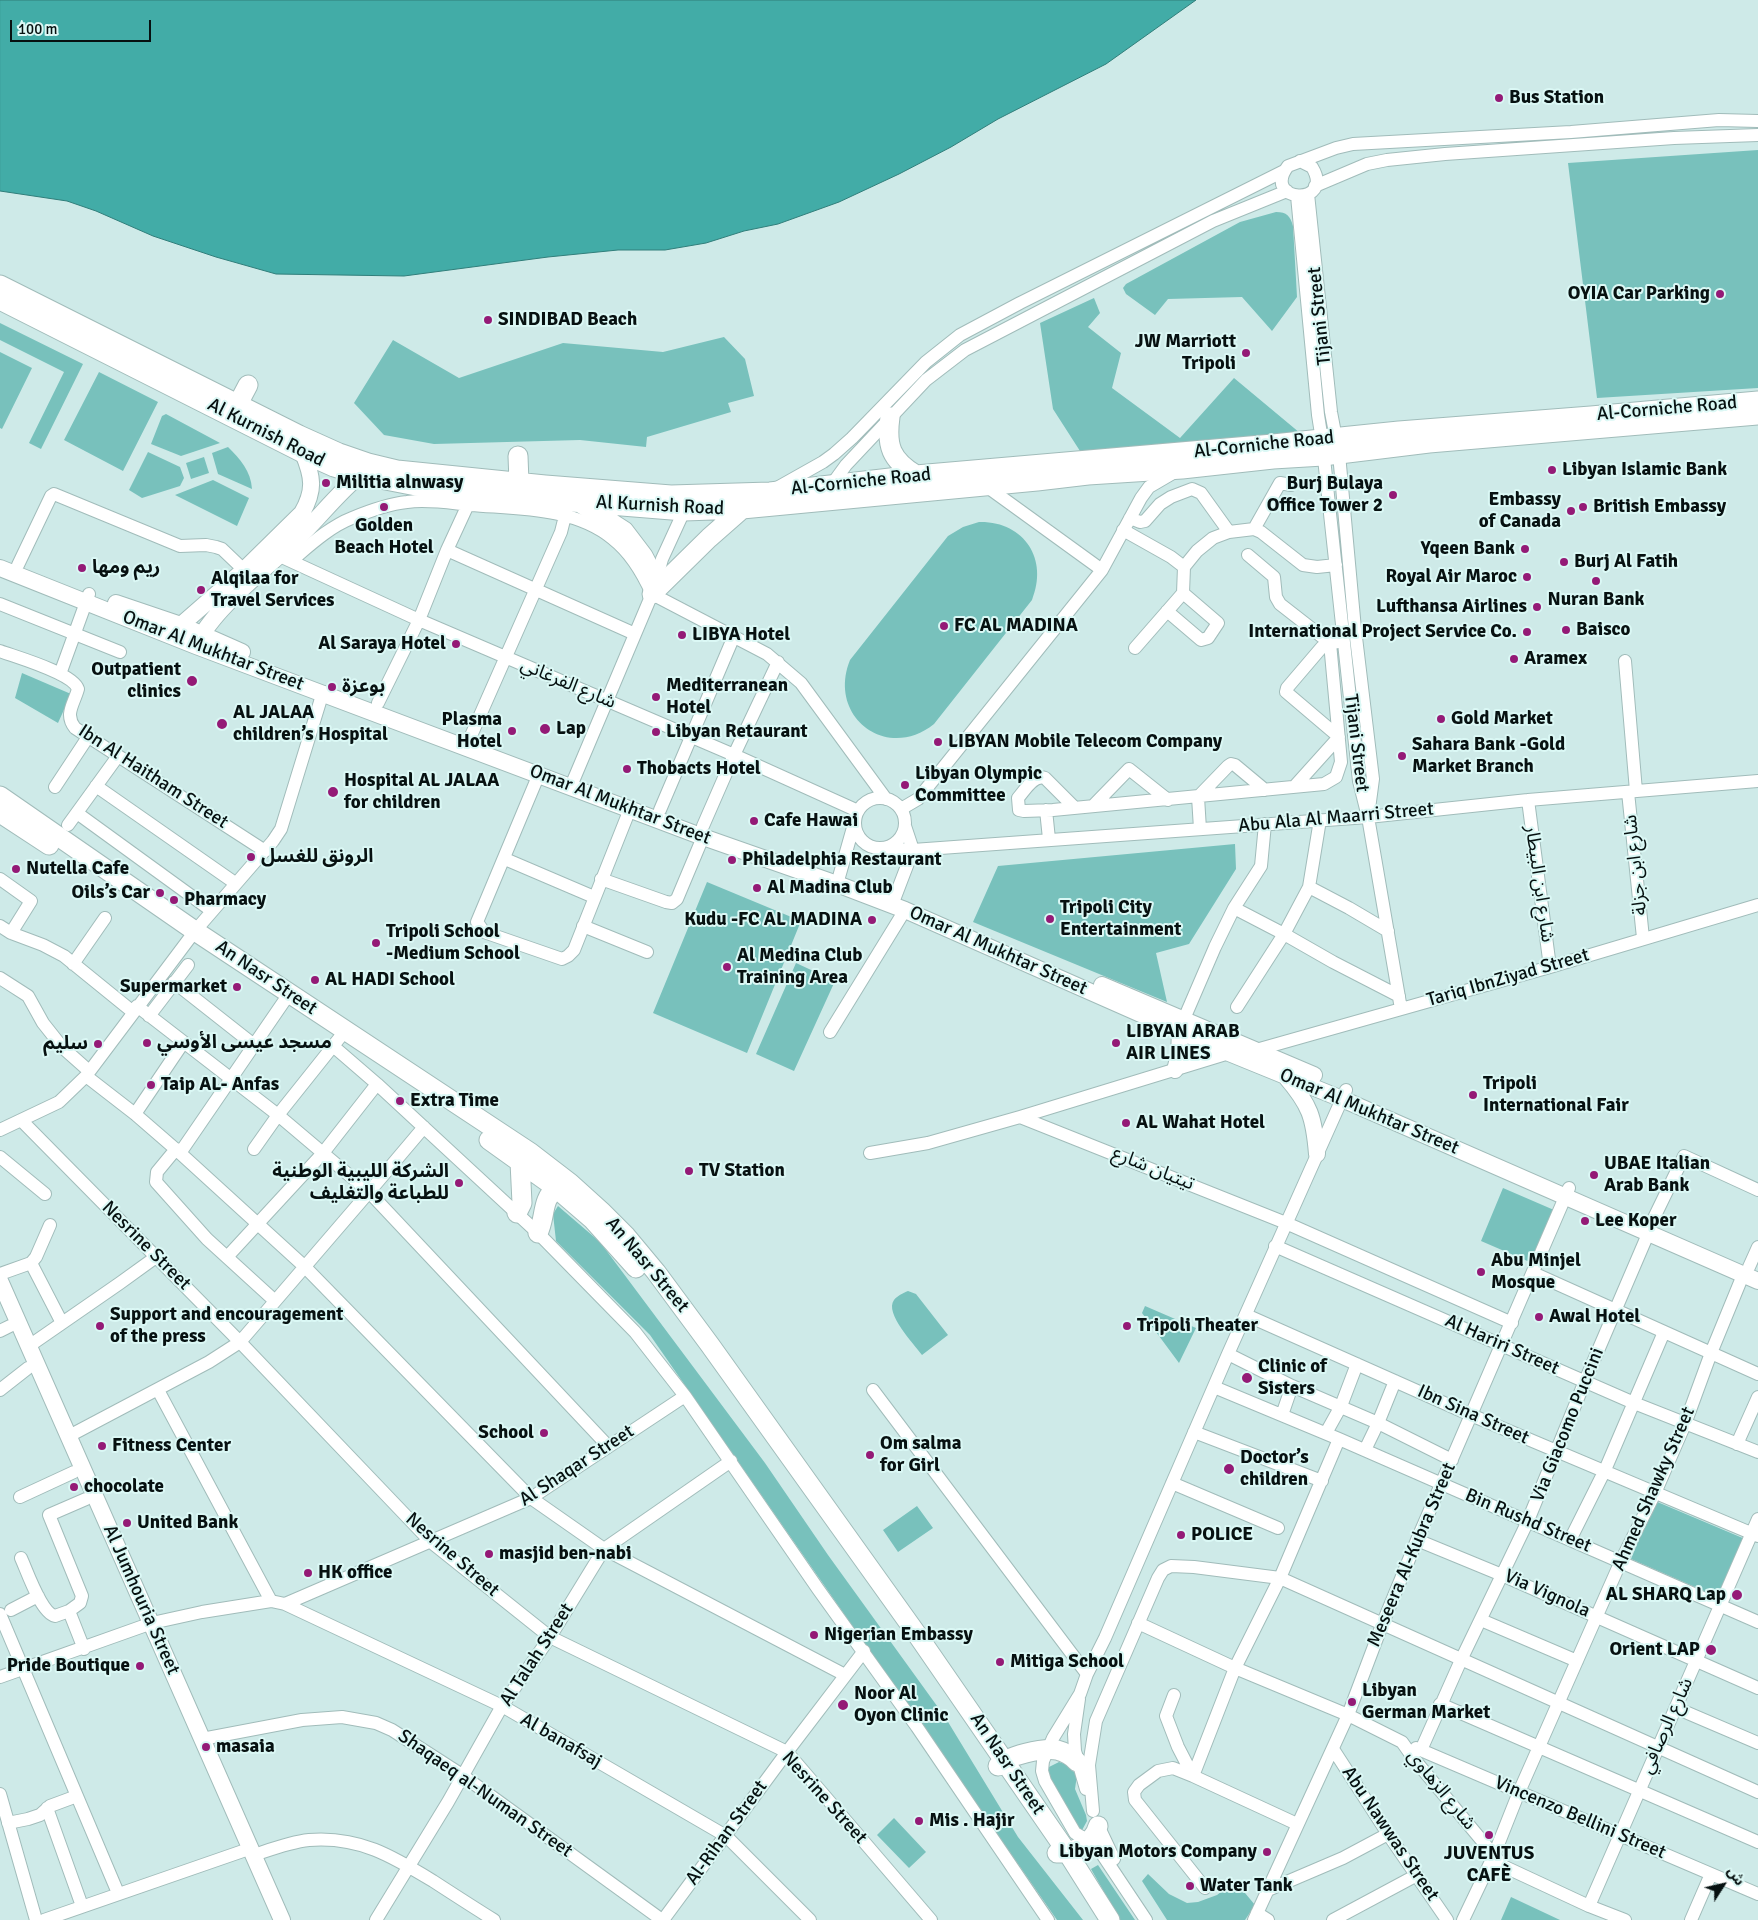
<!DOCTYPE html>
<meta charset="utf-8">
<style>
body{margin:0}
#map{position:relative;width:1758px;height:1920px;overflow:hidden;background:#ceeae8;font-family:Signika,"Noto Sans Arabic",sans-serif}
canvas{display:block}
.north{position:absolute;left:1698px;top:1860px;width:50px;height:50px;-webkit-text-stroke:4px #dbf8f5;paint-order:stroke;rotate:55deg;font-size:14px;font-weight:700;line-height:20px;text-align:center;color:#071111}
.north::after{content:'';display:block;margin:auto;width:18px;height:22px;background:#071111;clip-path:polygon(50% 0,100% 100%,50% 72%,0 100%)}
.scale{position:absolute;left:10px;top:20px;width:141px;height:22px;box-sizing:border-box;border:2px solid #071111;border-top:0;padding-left:6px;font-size:15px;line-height:18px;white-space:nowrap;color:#071111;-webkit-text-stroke:4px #dbf8f5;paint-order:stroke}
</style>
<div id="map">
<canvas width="1758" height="1920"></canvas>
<div class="north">ش</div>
<div class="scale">100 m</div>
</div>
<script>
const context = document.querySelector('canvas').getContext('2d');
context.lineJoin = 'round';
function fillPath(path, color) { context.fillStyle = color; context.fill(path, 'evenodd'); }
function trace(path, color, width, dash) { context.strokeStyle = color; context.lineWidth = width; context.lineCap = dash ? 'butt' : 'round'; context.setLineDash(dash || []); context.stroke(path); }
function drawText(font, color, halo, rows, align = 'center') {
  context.font = font + ' Signika,"Noto Sans Arabic",sans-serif'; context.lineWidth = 4; context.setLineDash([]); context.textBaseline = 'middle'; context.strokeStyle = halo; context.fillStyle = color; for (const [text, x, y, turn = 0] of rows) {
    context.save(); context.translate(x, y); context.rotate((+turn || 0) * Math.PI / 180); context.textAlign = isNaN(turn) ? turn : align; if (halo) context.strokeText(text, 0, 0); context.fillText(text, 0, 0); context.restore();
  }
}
fillPath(new Path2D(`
 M1758,150V388L1597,398L1568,163Z
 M1276,212C1287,212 1290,216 1293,226L1297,297L1272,331L1242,297L1168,299L1155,315L1126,294L1123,288L1126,284L1240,222Z
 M1094,298L1100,313L1088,327L1121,353L1112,388L1180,438L1234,378L1300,433L1080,451L1053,409L1040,323Z
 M0,323L83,364L41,449L29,443L64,372L0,340Z
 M724,337L745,359L754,396L728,403L731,412L647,437L646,447L580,440L434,444L384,435L354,403L393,340L459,378L563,343L663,352Z
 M0,352L32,368L2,429L0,428Z
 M99,372L158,402L123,471L64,440Z
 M166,414L220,443L181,456L151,444L162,416Z
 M228,447C240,459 251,471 252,489L218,474L212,453Z
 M148,452L180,467L184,478L180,486L142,498L129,490Z
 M204,457L209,473L191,479L186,463Z
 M213,480L249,498L237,526L175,495Z
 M979,522C1024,521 1049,559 1032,600L934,724C887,762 827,717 850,660L948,536L963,527Z
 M22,673L71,694L58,723L15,698Z
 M1235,844L1236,869L1189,944L1156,953L1167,1002L973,922L998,866Z
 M707,882L801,921L747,1053L653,1013Z
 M796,963L835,981L794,1071L756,1054Z
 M1503,1188L1554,1210L1532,1263L1481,1241Z
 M558,1206L600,1242L765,1463L828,1555L945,1717L1018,1837L1083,1920H1057L650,1335L556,1241L553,1214Z
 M908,1291L916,1294L948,1335L922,1355C914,1344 884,1313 894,1300C897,1296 903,1293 908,1291Z
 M1145,1306L1196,1328L1179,1363L1142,1313Z
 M1655,1501L1745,1539L1720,1598L1631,1559Z
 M917,1506L933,1528L898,1552L883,1530Z
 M1059,1762L1065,1764L1077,1775L1075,1789L1086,1815L1087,1821L1081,1832L1048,1774L1049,1767Z
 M894,1818L926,1852L909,1868L877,1835Z
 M1098,1865L1135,1920H1120L1091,1869Z
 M1148,1874L1169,1894L1187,1903L1198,1902L1217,1895L1235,1881L1255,1905L1245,1920H1167L1142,1881Z
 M1511,1897L1560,1920H1501Z`), '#78c1bc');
const water = new Path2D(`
 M0,0H1196L1106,64L998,119L951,147L899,174L839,202L778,224L744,231L706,243L665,250H618L548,257L404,276L276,274L216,257L153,236L96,211L67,201L0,191Z`);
fillPath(water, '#42aca7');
trace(water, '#307e7a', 1);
const minor = new Path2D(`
 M1300,161L1312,167C1336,207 1260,203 1288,166L1336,148L1353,144L1571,132L1719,120L1758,121
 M1315,186L1367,164L1387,160L1445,154L1674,138L1758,135
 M1308,194L1331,412L1339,454L1355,629L1373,779L1369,809
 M1297,196L1318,415L1322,440L1359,781L1368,817L1401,1009
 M986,486L1102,570
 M830,487L846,465L926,380L965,350L1213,221L1287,191
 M775,489L823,462L834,454L852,438L926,362L960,335L1020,303L1284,171
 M1130,518L1140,522L1145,521L1160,504L1171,497L1192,489L1201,493L1229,532
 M1254,529L1280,483L1291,485
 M1123,530L1171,557L1184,567
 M447,550L635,634
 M284,558L419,620L734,755L858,811
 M291,561C309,546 329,527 352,518C369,511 389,504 407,502C428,499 450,503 471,505C517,509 575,507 613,539C631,553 643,574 652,594L767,654L801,683L886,799
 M18,565L51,496L54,494L180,546L206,545L216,547L222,549L244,570
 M0,604L120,652
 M1167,611L1201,640L1208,638L1218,623L1183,593
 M1135,648L1183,593L1184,567L1197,551L1213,538L1229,532L1254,529L1261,532L1303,565L1317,567L1336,565
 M0,651C16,657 73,673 78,689C74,704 64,714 75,728L265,851
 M1625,661L1636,791
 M60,674L89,594
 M378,703L419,620L447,550L471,498
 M470,738L561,532L567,508
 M539,774L477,922L484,932L562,959L568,956L574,950L630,809
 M96,786L235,883
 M571,786L652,594L662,559L684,511
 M55,787L88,737
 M1294,787L1339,737L1286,692L1287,688L1322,647L1337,642
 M1628,792L1643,938
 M855 823a25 25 0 1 1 50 0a25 25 0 1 1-50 0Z
 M1528,800L1550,967
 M1093,806L1129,769L1168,800
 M1075,808L1045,778C1034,774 1025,790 1018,798L1019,810L1024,811L1053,810L1324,784L1336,777L1341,762L1330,643L1280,604L1276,597L1274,577L1248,555
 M901,809L918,799L1102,570L1141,498L1149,487L1173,473
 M660,810L734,636
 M1046,810L1049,839
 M77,813L212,911
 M1320,820L1309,887L1284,934L1333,962L1399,996
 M68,825L118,756
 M703,826L734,755L778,662
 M1200,829L1198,797L1228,766L1231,764L1235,765L1265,790
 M886,848L913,850L1368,817L1528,800L1758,781
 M505,859L594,897
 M0,879L31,901L11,933
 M601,879L666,902L672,903L677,899L703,837
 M837,884L854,824
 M1309,887L1349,908L1388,931
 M892,905L913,850L905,826
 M0,926L11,933L43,945L64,956L133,1012
 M583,926L647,952
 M73,964L105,918
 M0,978L28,996L43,1023L62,1047L89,1071
 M174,982L254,1045
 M137,1006L278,1115L369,1192L608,1446
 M1237,1007L1284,934L1234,908L1261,866L1265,824
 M149,1016L188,965
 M1184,1019L1215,947L1234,908
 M830,1032L905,910
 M333,1046L377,1084L538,1233L635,1332L685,1396L818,1589L917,1727L1048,1920
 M1256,1050L1550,967L1758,905
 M86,1076L135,1114L180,1153L305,1267L531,1498L604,1549L845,1675
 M135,1114L183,1043
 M1020,1117L1286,1223L1512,1323
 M21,1120L240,1342L431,1542L550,1637L787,1752L931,1920
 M0,1130L59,1102L86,1076L195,931L273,841L281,829L323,692
 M176,1149L157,1172L156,1182L207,1239L275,1301
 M254,1149L278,1115L345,1031
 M180,1153L289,994
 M870,1153L928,1143L1020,1117L1229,1053
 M0,1157L45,1194
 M1651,1224L1684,1156L1758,1190
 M1275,1246L1634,1403L1758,1452
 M227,1257L323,1153L377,1084
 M31,1263L62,1323
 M1749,1267L1758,1247
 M1533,1273L1758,1374
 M0,1274L31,1263L36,1257L50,1225
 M1246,1315L1471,1415L1758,1536
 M0,1331L10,1326
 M29,1346L120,1283L156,1257
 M1228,1354L1292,1386L1378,1423L1452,1460
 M1214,1387L1339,1439L1758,1622
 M0,1390L28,1368
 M158,1390L271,1601
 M873,1390L1087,1674
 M1282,1415L1292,1386
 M1194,1432L1322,1481
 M1326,1433L1341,1406L1357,1364
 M69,1436L209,1362L240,1342L369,1192L424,1127
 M1737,1444L1758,1397
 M1365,1450L1378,1423L1395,1381
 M1172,1483L1278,1528
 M20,1497L74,1472
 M1417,1540L1502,1575L1758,1688
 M1570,1540L1605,1470L1664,1332
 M21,1558C27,1571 41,1613 55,1616L69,1611
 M285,1604L502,1706L726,1836L810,1920
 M11,1610L38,1596
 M0,1614L118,1893
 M1481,1620L1577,1661
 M1138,1623L1235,1668L1348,1715L1402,1742L1414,1759L1503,1866L1589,1906L1625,1920
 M84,1649L69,1611L80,1603L82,1596L49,1515L86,1499
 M0,1677L152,1623L202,1612L271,1601L285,1604L531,1498L685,1396
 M1174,1695L1166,1716L1178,1747L1193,1776
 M1079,1699L1074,1734L1075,1751L1086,1789
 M1440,1704L1758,1842
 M1676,1708L1758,1743
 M202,1739L302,1720L342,1717L376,1723L392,1730L462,1775L662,1920
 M1416,1748L1758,1894
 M1333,1749L1388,1834L1447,1920
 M1421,1750L1461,1660L1527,1523L1585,1381L1648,1234
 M1193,1776L1235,1668L1280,1578L1339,1439
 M0,1794L36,1920
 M47,1808L82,1906
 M1093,1811L1089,1765L1096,1721L1158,1578L1163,1570L1171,1566L1194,1567L1280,1578L1758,1792
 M8,1823L28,1819L40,1815L50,1806L77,1796
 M1097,1823L1114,1859
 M254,1855C272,1849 290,1842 309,1840C359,1836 392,1856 433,1881C453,1894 473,1907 494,1920
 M1205,1888L1135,1800L1134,1792L1139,1785L1158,1771L1173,1768L1193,1776L1297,1824
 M1268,1890L1343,1858L1388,1834
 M1589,1906L1758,1519
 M1257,1913L1268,1920
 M44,1920L243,1851
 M376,1920L448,1802L502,1706L550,1637L604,1549L731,1461
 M663,1920L787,1752L864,1651
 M1146,1920L1096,1845L1075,1833L1045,1781L1042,1771L1043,1761L1053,1738L1080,1694L1087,1674L1105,1638L1228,1354L1346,1090
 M1254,1920L1348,1715L1382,1625L1417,1540L1569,1188
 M1333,1920L1417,1875
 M1463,1920L1494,1855L1519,1792L1621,1561L1655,1493L1685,1424L1711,1353L1743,1275
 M1691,1920L1711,1874`);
const major = new Path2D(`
 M0,568L196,646L703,837L837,884L905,910L1229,1053L1342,1099L1758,1281
 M116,603L181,625L242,652
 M181,625L244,570L302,513C315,490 313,477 303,453
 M197,644C214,607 269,567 298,538C319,518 337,494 360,475
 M1102,985L1314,1075
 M1175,1070L1179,1055L1180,1031
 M1286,1077C1310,1105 1314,1117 1317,1154
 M0,1281L282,1920`);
const highway = new Path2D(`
 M0,285L299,435L339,453L368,463L397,470L545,485L671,495L770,492L916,475L1273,444L1399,431L1591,416L1758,401
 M0,300L303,453L334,467L360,475L416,486L473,494L684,511L742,509L1037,481L1088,475L1182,469L1273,459L1323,456L1429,443L1758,415
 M238,404L248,385
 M890,417C886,446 891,460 916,475
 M518,456L519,482
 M582,504L624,531L643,556L655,579
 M652,594L709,538L742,509
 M0,796L195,931L531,1153L570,1183L601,1211L626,1236L656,1272L710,1345L916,1633L1067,1852L1110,1920
 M0,813L49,845
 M489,1140L556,1188L592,1219L636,1268
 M517,1213L522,1203L520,1162
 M538,1233C546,1217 541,1200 556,1188
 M998,1766C1008,1755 1042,1748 1057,1750C1065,1752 1072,1756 1077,1762
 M1057,1853C1073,1854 1094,1842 1098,1826`);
trace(minor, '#a1bcba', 14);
trace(major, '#a1bcba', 18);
trace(highway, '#a1bcba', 21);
trace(minor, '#fff', 12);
trace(major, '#fff', 16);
trace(highway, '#fff', 19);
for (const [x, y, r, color] of [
 [1499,98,5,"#941a76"],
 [1720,294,5,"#941a76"],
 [488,320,5,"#941a76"],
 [1246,353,5,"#941a76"],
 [1552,470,5,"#941a76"],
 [326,483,5,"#941a76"],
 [1393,495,5,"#941a76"],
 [384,507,5,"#941a76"],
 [1583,507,5,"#941a76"],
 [1571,511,5,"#941a76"],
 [1525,549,5,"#941a76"],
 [1564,562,5,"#941a76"],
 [82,568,5,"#941a76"],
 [1527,577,5,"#941a76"],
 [1596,581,5,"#941a76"],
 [201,590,5,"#941a76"],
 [1537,607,5,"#941a76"],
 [944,626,5,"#941a76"],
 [1566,630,5,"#941a76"],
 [1527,632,5,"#941a76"],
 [682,635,5,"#941a76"],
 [456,644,5,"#941a76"],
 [1514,659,5,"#941a76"],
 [192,681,6,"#941a76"],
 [332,687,5,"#941a76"],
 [656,697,5,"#941a76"],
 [1441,719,5,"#941a76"],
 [222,724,6,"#941a76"],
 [545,729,6,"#941a76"],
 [512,731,5,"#941a76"],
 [656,732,5,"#941a76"],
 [938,742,5,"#941a76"],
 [1402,756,5,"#941a76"],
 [627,769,5,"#941a76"],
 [905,785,5,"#941a76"],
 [333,792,6,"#941a76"],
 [754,821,5,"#941a76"],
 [251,857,5,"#941a76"],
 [732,860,5,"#941a76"],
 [16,869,5,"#941a76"],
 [757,888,5,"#941a76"],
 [160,893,5,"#941a76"],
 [174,900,5,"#941a76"],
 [1050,919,5,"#941a76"],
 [872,920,5,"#941a76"],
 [376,943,5,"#941a76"],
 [727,967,5,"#941a76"],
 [315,980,5,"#941a76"],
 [237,987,5,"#941a76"],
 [147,1043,5,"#941a76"],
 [1116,1043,5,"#941a76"],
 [98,1044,5,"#941a76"],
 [151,1085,5,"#941a76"],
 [1473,1095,5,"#941a76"],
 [400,1101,5,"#941a76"],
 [1126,1123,5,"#941a76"],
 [689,1171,5,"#941a76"],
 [1594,1175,5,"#941a76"],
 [459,1183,5,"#941a76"],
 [1585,1221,5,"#941a76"],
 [1481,1272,5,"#941a76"],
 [1539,1317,5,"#941a76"],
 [100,1326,5,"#941a76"],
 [1127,1326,5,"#941a76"],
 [1247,1378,6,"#941a76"],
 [544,1433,5,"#941a76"],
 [102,1446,5,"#941a76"],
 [870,1455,5,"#941a76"],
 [1229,1469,6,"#941a76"],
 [74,1487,5,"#941a76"],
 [127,1523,5,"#941a76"],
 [1181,1535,5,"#941a76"],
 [489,1554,5,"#941a76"],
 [308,1573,5,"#941a76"],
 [1737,1595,6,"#941a76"],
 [814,1635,5,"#941a76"],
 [1711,1650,6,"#941a76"],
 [1000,1662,5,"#941a76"],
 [140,1666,5,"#941a76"],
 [1352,1702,5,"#941a76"],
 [843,1705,6,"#941a76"],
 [206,1747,5,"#941a76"],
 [919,1821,5,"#941a76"],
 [1489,1835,5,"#941a76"],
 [1267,1852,5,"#941a76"],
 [1190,1886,5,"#941a76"]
]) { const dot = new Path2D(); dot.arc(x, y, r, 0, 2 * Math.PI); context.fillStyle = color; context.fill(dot); trace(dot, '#dbf8f5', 2); }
drawText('bold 19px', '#071111', '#dbf8f5', [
 ["Bus Station",1509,98],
 ["OYIA Car Parking",1710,294,"right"],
 ["SINDIBAD Beach",498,320],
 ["JW Marriott",1236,342,"right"],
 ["Tripoli",1236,364,"right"],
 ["Libyan Islamic Bank",1562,470],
 ["Militia alnwasy",336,483],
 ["Burj Bulaya",1383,484,"right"],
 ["Office Tower 2",1383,506,"right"],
 ["Embassy",1561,500,"right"],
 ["of Canada",1561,522,"right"],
 ["British Embassy",1593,507],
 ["Golden",384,526,"center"],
 ["Beach Hotel",384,548,"center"],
 ["Yqeen Bank",1515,549,"right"],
 ["Burj Al Fatih",1574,562],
 ["ريم ومها",92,568],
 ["Royal Air Maroc",1517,577,"right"],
 ["Alqilaa for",211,579],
 ["Travel Services",211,601],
 ["Nuran Bank",1596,600,"center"],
 ["Lufthansa Airlines",1527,607,"right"],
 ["FC AL MADINA",954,626],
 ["Baisco",1576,630],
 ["International Project Service Co.",1517,632,"right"],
 ["LIBYA Hotel",692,635],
 ["Al Saraya Hotel",446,644,"right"],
 ["Aramex",1524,659],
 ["Outpatient",181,670,"right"],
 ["clinics",181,692,"right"],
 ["Mediterranean",666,686],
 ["Hotel",666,708],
 ["بوعزة",342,687],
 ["AL JALAA",233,713],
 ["children’s Hospital",233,735],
 ["Gold Market",1451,719],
 ["Plasma",502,720,"right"],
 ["Hotel",502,742,"right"],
 ["Lap",556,729],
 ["Libyan Retaurant",666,732],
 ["LIBYAN Mobile Telecom Company",948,742],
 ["Sahara Bank -Gold",1412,745],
 ["Market Branch",1412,767],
 ["Thobacts Hotel",637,769],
 ["Libyan Olympic",915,774],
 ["Committee",915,796],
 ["Hospital AL JALAA",344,781],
 ["for children",344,803],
 ["Cafe Hawai",764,821],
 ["الرونق للغسل",261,857],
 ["Philadelphia Restaurant",742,860],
 ["Nutella Cafe",26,869],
 ["Al Madina Club",767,888],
 ["Oils’s Car",150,893,"right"],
 ["Pharmacy",184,900],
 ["Tripoli City",1060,908],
 ["Entertainment",1060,930],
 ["Kudu -FC AL MADINA",862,920,"right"],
 ["Tripoli School",386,932],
 ["-Medium School",386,954],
 ["Al Medina Club",737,956],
 ["Training Area",737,978],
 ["AL HADI School",325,980],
 ["Supermarket",227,987,"right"],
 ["LIBYAN ARAB",1126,1032],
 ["AIR LINES",1126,1054],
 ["مسجد عيسى الأوسي",157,1043],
 ["سليم",88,1044,"right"],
 ["Tripoli",1483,1084],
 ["International Fair",1483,1106],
 ["Taip AL- Anfas",161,1085],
 ["Extra Time",410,1101],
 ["AL Wahat Hotel",1136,1123],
 ["UBAE Italian",1604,1164],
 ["Arab Bank",1604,1186],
 ["TV Station",699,1171],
 ["الشركة الليبية الوطنية",449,1172,"right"],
 ["للطباعة والتغليف",449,1194,"right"],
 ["Lee Koper",1595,1221],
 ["Abu Minjel",1491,1261],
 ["Mosque",1491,1283],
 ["Support and encouragement",110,1315],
 ["of the press",110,1337],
 ["Awal Hotel",1549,1317],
 ["Tripoli Theater",1137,1326],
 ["Clinic of",1258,1367],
 ["Sisters",1258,1389],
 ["School",534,1433,"right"],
 ["Om salma",880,1444],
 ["for Girl",880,1466],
 ["Fitness Center",112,1446],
 ["Doctor’s",1240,1458],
 ["children",1240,1480],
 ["chocolate",84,1487],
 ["United Bank",137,1523],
 ["POLICE",1191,1535],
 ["masjid ben-nabi",499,1554],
 ["HK office",318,1573],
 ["AL SHARQ Lap",1726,1595,"right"],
 ["Nigerian Embassy",824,1635],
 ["Orient LAP",1700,1650,"right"],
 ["Mitiga School",1010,1662],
 ["Pride Boutique",130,1666,"right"],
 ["Libyan",1362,1691],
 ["German Market",1362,1713],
 ["Noor Al",854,1694],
 ["Oyon Clinic",854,1716],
 ["masaia",216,1747],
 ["Mis . Hajir",929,1821],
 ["Libyan Motors Company",1257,1852,"right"],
 ["JUVENTUS",1489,1854,"center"],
 ["CAFÈ",1489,1876,"center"],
 ["Water Tank",1200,1886]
], 'left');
drawText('19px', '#071111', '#dbf8f5', [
 ["Tijani Street",1320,316,-96],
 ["Al-Corniche Road",1667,409,-5],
 ["Al Kurnish Road",266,433,27],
 ["Al-Corniche Road",1264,445,-6],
 ["Al-Corniche Road",861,482,-6],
 ["Al Kurnish Road",660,506,3],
 ["Omar Al Mukhtar Street",213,651,21],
 ["شارع الفرغاني",568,684,23],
 ["Tijani Street",1356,743,83],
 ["Ibn Al Haitham Street",153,777,33],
 ["Omar Al Mukhtar Street",620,805,21],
 ["Abu Ala Al Maarri Street",1336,818,-5],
 ["شارع ابن جزلة",1636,865,-96],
 ["شارع ابن البيطار",1539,884,82],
 ["Omar Al Mukhtar Street",998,951,24],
 ["An Nasr Street",266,978,34],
 ["Tariq IbnZiyad Street",1508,978,-16],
 ["Omar Al Mukhtar Street",1369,1112,23],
 ["تيتيان شارع",1153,1169,22],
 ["Nesrine Street",146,1246,45],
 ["An Nasr Street",647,1265,50],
 ["Al Hariri Street",1502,1345,24],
 ["Ibn Sina Street",1473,1415,24],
 ["Via Giacomo Puccini",1568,1425,-68],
 ["Al Shaqar Street",577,1466,-33],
 ["Ahmed Shawky Street",1654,1489,-66],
 ["Bin Rushd Street",1528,1521,23],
 ["Nesrine Street",452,1555,41],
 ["Meseera Al-Kubra Street",1412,1555,-67],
 ["Via Vignola",1547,1594,24],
 ["Al Jumhouria Street",141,1600,66],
 ["Al Talah Street",537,1655,-57],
 ["شارع الرصافي",1667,1726,-66],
 ["Al banafsaj",561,1741,30],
 ["An Nasr Street",1007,1764,56],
 ["شارع الزهاوي",1441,1790,51],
 ["Shaqaeq al-Numan Street",485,1794,35],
 ["Nesrine Street",824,1798,48],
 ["Vincenzo Bellini Street",1580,1818,23],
 ["Al-Rihan Street",727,1833,-54],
 ["Abu Nawwas Street",1390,1834,56]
]);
</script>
